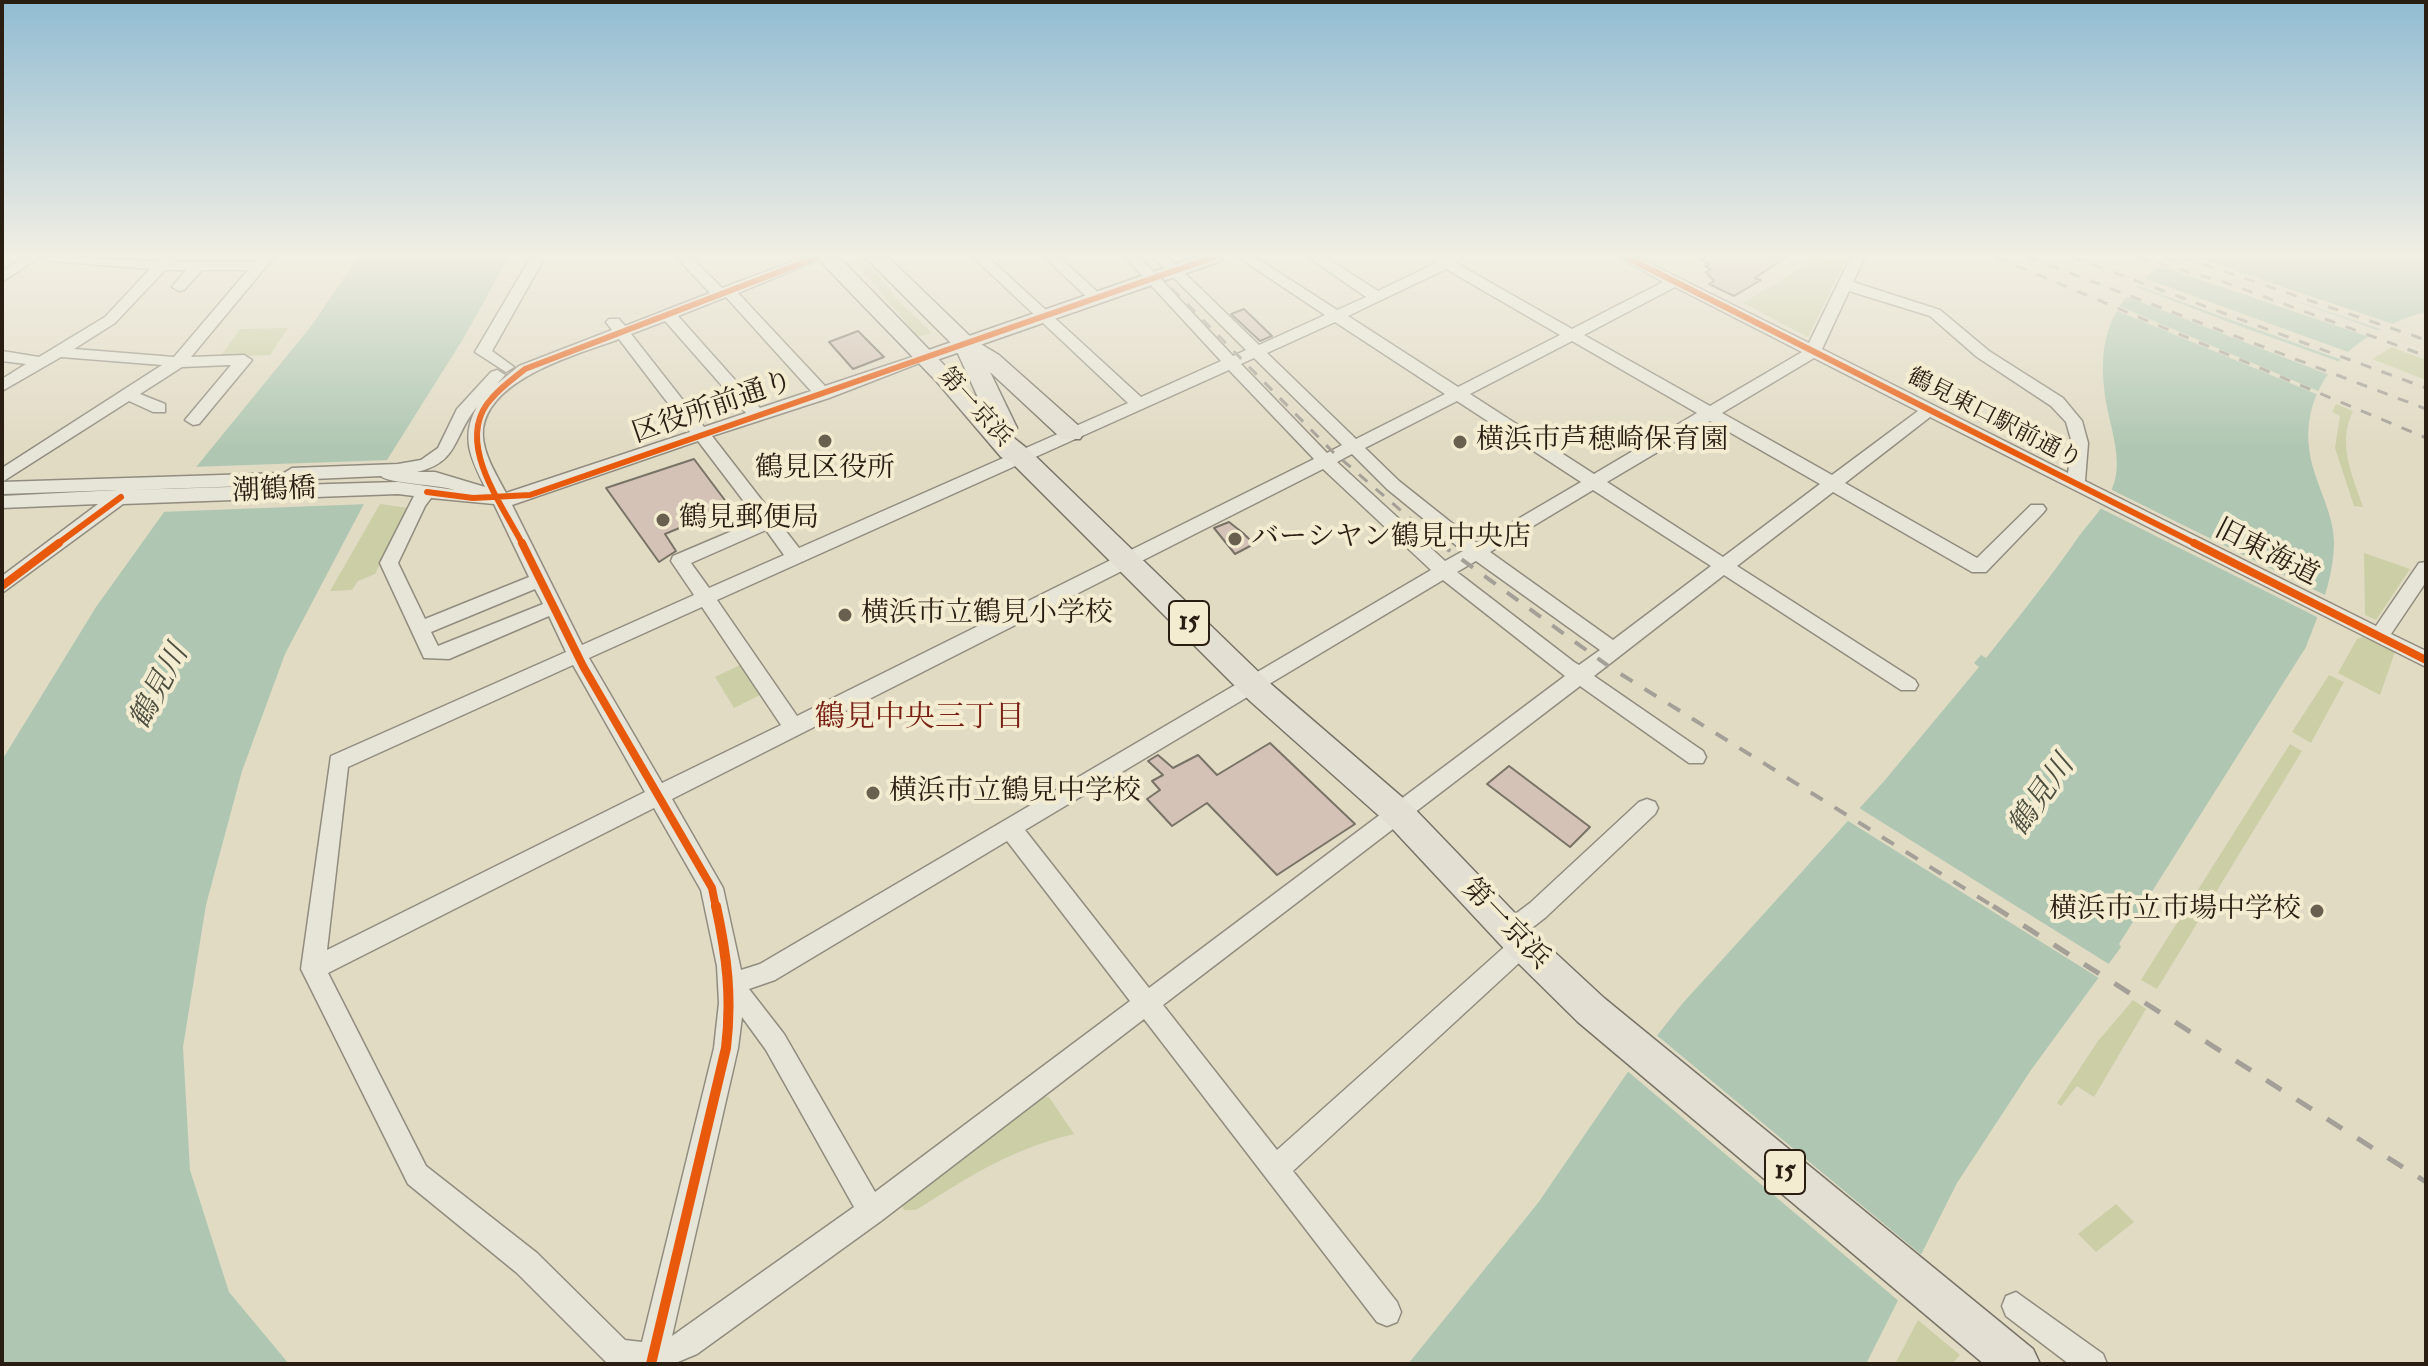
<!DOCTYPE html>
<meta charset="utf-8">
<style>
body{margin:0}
#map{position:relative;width:2428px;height:1366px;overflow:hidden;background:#e1dbc4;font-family:"IM FELL Double Pica",serif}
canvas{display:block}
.frame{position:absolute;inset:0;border:4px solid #2a1d12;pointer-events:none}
</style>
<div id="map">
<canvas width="2428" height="1366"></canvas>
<div class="frame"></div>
</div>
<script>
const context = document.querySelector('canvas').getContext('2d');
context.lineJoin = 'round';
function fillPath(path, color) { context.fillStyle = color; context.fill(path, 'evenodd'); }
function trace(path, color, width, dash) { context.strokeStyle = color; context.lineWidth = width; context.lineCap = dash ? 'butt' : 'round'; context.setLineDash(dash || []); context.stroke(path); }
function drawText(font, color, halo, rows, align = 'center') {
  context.font = font + ' "IM FELL Double Pica","Noto Serif JP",serif'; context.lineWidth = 8; context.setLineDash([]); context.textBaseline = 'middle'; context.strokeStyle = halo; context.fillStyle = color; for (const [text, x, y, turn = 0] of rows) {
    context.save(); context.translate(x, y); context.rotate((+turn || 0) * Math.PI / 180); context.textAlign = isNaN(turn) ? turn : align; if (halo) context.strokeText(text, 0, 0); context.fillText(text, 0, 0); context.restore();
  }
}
fillPath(new Path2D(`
 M1820,257L1845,262L1808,337L1743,303Z
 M852,258H866L896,298L932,333L918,337Z
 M288,328L270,355L220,357L240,329Z
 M2392,347L2426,360V380L2372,359Z
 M2336,404L2353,411C2337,444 2352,474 2363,507L2354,506L2335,448L2340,416L2332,412Z
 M380,504L408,508L375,574L358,581L352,590L330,591Z
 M2364,553L2410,569L2376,620L2365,615Z
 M2363,637L2395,652L2380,695L2338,673L2357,639Z
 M740,665L760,695L734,708L715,677Z
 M2329,675L2344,682L2311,743L2292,732Z
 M2290,744L2302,751L2157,989L2141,980Z
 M2133,1000L2146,1009L2094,1097L2077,1086L2061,1106L2057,1103L2098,1041Z
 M1039,1096L1049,1097L1074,1134C1011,1149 970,1176 916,1210H904L898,1200Z
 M2116,1204L2134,1222L2096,1252L2078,1234Z
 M1918,1320L1960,1355L1952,1364H1895Z`), '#cccea6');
fillPath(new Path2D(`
 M358,257H509L463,339L387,460L285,654L242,771L206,905L183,1047L190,1170L229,1292L289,1364H2V760L96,607L134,554L197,466L312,325Z
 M2173,257H2426V312C2363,328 2302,375 2309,447C2312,480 2333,508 2334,541C2334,579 2319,613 2306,647L2119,944L2121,947L2031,1070L1957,1183L1866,1364H1408L1538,1203L1625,1076L1682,1004L1885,780L1979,667L1974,663L1981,655L1986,658C2018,618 2050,578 2079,536C2090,522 2104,507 2111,491C2124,465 2112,433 2107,407C2094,334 2113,296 2173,257Z`), '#afc7b2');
fillPath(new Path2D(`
 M2165,257H2194L2399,326L2386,331Z
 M2163,258L2230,278L2383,332L2372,338L2154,264Z
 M2138,276L2351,353L2342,360L2130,283Z
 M2129,284L2231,323L2340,362L2332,376L2120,294Z
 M2114,304L2323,393L2321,396L2111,308Z
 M391,460L368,504L159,512L191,467Z
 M2108,488L2329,597L2321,619L2096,506Z
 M1856,806L2112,966L2102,980L1845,819Z
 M1654,1033L1924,1257L1901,1303L1625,1069Z`), '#e1dbc4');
const building = new Path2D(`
 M1696,257H1786L1755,278L1761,280L1734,296L1709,284L1714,281L1706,272L1711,269L1705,266L1709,264Z
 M1244,309L1272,336L1260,341L1231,314Z
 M858,331L884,357L853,369L829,342Z
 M694,459L730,507L665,534L676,551L659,562L606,488Z
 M1229,522L1243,533L1254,544L1235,554L1214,528Z
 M1270,743L1355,824L1277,875L1207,803L1172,826L1147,799L1160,790L1152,781L1163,775L1148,761L1158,755L1173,768L1198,755L1217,775Z
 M1509,766L1590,827L1570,847L1487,784Z`);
fillPath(building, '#d3c2b5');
trace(building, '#787366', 2);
const minor = new Path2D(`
 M24,257H40L2,282V271Z
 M45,257L158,261L162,257H177L174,262H255L259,257H274L191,357L244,355L252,360L199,424L193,425L185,420L231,365L182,367L140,394L165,404V412H153L129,401L2,482V468L162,365L61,357L2,391V379L26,364L2,361V351L39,357L105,317L150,269L52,261ZM165,270H186L172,287L179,291L184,290L202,270H248L174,357L74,349L115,323Z
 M531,257H545L492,351L514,367L506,372L475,352Z
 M676,257H691L722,288L805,257H825L738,293L825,386L927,352L935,357L829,398L712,436L799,548L1128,403L973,257H988L1141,397L1221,361L1125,257H1140L1233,356L1246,350L1153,257H1168L1259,345L1325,315L1238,257H1255L1337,310L1366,297L1308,257H1325L1378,291L1436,263L1433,257H1462L1456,263L1572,329L1663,282L1619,257H1637L1809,343L1851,257H1865L1853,282L1940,310L1989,351L2063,398L2082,421L2088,443L2085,481L2376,626L2419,563L2426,562V582L2391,634L2426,651V667L1930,417L1845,483L1977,558L2031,505H2043L2046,509L2043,513L1986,572H1972L1833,492L1737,566L1915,680L1918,685L1915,690H1901L1724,575L1594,676L1703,751L1706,757L1703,763H1689L1580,686L1163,1005L1277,1150L1511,941L1502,938L1498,931L1502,924L1530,903L1639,802L1647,799L1655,802L1658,808L1655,814L1546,917L1523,935L1531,938L1535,945L1531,952L1293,1171L1397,1302L1401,1312L1397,1322L1387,1326L1377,1322L1144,1019L881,1221L697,1354L673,1364H608L517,1273L408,1184L301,969L331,756L566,652L549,616L449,659L424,658L380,563L414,496L398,494L123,504L2,593V576L98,504L2,508V496L118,490L2,494V482L284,473L292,468L398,464L421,460L438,448L457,409L491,372L497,370L505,375L497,384L519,366L612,330L606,322L609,319H619L625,326L710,293ZM1446,269L1560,335L1458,387L1348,316ZM1675,287L1802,352L1710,406L1584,335ZM1849,291L1930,316L1977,357L2051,406L2066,422L2072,443L2068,473L1822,349ZM726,297L811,391L760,408L678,316ZM665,321L746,413L704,427L631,334ZM1335,322L1445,394L1356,439L1267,353ZM619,339L690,432L506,493C496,474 481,451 483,429C490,377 579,354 619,339ZM1572,341L1697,413L1594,474L1470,394ZM1254,358L1342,445L1327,453L1241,364ZM1814,358L1918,411L1832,475L1722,413ZM1229,370L1314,459L797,716L717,600ZM1457,401L1581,482L1477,543L1399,481L1365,448ZM477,407C460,437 471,459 485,487L435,472H417C460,462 453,435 477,407ZM1710,421L1820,484L1723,557L1607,482ZM698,441L758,520L673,556L671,561L694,595L582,645L512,505ZM1352,454L1387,489L1463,551L1445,561L1337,462ZM1323,469L1431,570L760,964L741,970L723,888L672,799ZM381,476C389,484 437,484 455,490L398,482L129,490L305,484L313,479ZM1593,490L1711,566L1613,640L1490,552ZM431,498L494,504L529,577L425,619L398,563L425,506ZM766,530L784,555L709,588L691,563ZM1476,561L1600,650L1579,665L1574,662L1457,572ZM1443,580L1565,676L1149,988L1025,830ZM535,589L543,604L438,646L431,632ZM702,607L781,725L662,783L589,658ZM573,665L645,792L327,950L348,767ZM654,808L701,890L717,966L719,1003L714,1048L642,1342L625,1340L537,1253L426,1166L328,973ZM1007,841L1130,1001L875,1192L784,1034L749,989L775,980ZM742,1017L766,1050L854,1207L672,1336L738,1048Z
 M1044,257H1059L1102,296V302H1092Z
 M2016,1292L2103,1354L2107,1364H2069L2006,1316L2002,1306L2006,1296Z`);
const major = new Path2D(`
 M1196,257H1223L1221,261L934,361L927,363L917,357L920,353Z`);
const highway = new Path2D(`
 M816,257H839L980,402L955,347L865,257H888L974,340L999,355L1080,427L1084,433L1080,439H1062L990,372L1017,428L1010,435L1029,450L1272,685L1410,804L1535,934L1604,998L2033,1349L2040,1364H1984L1578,1022L1511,956L1386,822L1250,701L1011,462L1001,457L937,382Z`);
trace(minor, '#928c7f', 3);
trace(major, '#787366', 3);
trace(highway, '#787366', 3);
fillPath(minor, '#e7e4d8');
fillPath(major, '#e3dfd2');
fillPath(highway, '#e3dfd2');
trace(new Path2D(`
 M1141,257L1333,452L1441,545
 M1996,257L2426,438
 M2028,257L2426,409
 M2072,257L2426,388
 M2137,257L2224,282L2426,356
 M2182,257L2426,340`), '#a4a097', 3, [11, 11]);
trace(new Path2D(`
 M1439,543L1611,668L1996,908`), '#a4a097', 4, [14, 14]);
trace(new Path2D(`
 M1993,906L2426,1182`), '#a4a097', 5, [18, 18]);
trace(new Path2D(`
 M1626,257L2198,545
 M427,492L473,498L530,495L1214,257
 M56,545L121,497
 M523,545C502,504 452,440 492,398C501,387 514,378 525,369L818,257`), '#e8590c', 6);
trace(new Path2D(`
 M522,543L583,666L712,888L716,908
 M2194,543L2426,660
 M2,586L59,543`), '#e8590c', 8);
trace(new Path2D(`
 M651,1364L726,1048C732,998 727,956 716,906`), '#e8590c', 10);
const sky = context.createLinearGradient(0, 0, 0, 448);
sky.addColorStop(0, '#91bcd2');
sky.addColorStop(0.57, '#f2efe4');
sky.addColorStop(1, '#f2efe400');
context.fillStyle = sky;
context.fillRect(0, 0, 2428, 448);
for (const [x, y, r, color] of [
 [825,441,8,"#6a6050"],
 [1460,442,8,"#6a6050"],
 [663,520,8,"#6a6050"],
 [1235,539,8,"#6a6050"],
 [845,615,8,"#6a6050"],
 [873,793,8,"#6a6050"],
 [2317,911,8,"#6a6050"]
]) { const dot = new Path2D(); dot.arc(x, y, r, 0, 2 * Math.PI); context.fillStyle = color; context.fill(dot); trace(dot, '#f3ecd1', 3); }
drawText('24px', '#2a1d12', '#f3ecd1', [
 ["第一京浜",974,408,48],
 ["鶴見東口駅前通り",1994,420,27]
]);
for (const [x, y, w] of [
 [1189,623,40],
 [1785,1172,40]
]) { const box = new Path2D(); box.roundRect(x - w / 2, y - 22, w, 44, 6); context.fillStyle = '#f3ecd1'; context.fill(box); trace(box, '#2a1d12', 2); }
drawText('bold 26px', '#2a1d12', null, [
 ["15",1189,623],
 ["15",1785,1172]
]);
drawText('28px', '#2a1d12', '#f3ecd1', [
 ["区役所前通り",713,409,-19],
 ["潮鶴橋",274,492,-2],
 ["旧東海道",2266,554,27],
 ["第一京浜",1505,925,46]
]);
drawText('28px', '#2a1d12', '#f3ecd1', [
 ["横浜市芦穂崎保育園",1476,442],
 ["鶴見区役所",825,470,"center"],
 ["鶴見郵便局",679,520],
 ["バーシヤン鶴見中央店",1251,539],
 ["横浜市立鶴見小学校",861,615],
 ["横浜市立鶴見中学校",889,793],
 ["横浜市立市場中学校",2301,911,"right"]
], 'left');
drawText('italic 30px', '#4c4e40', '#f3ecd1', [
 ["鶴見川",161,688,-62],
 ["鶴見川",2043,797,-55]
]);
drawText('30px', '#7a1f14', '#f3ecd1', [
 ["鶴見中央三丁目",920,720]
]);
</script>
